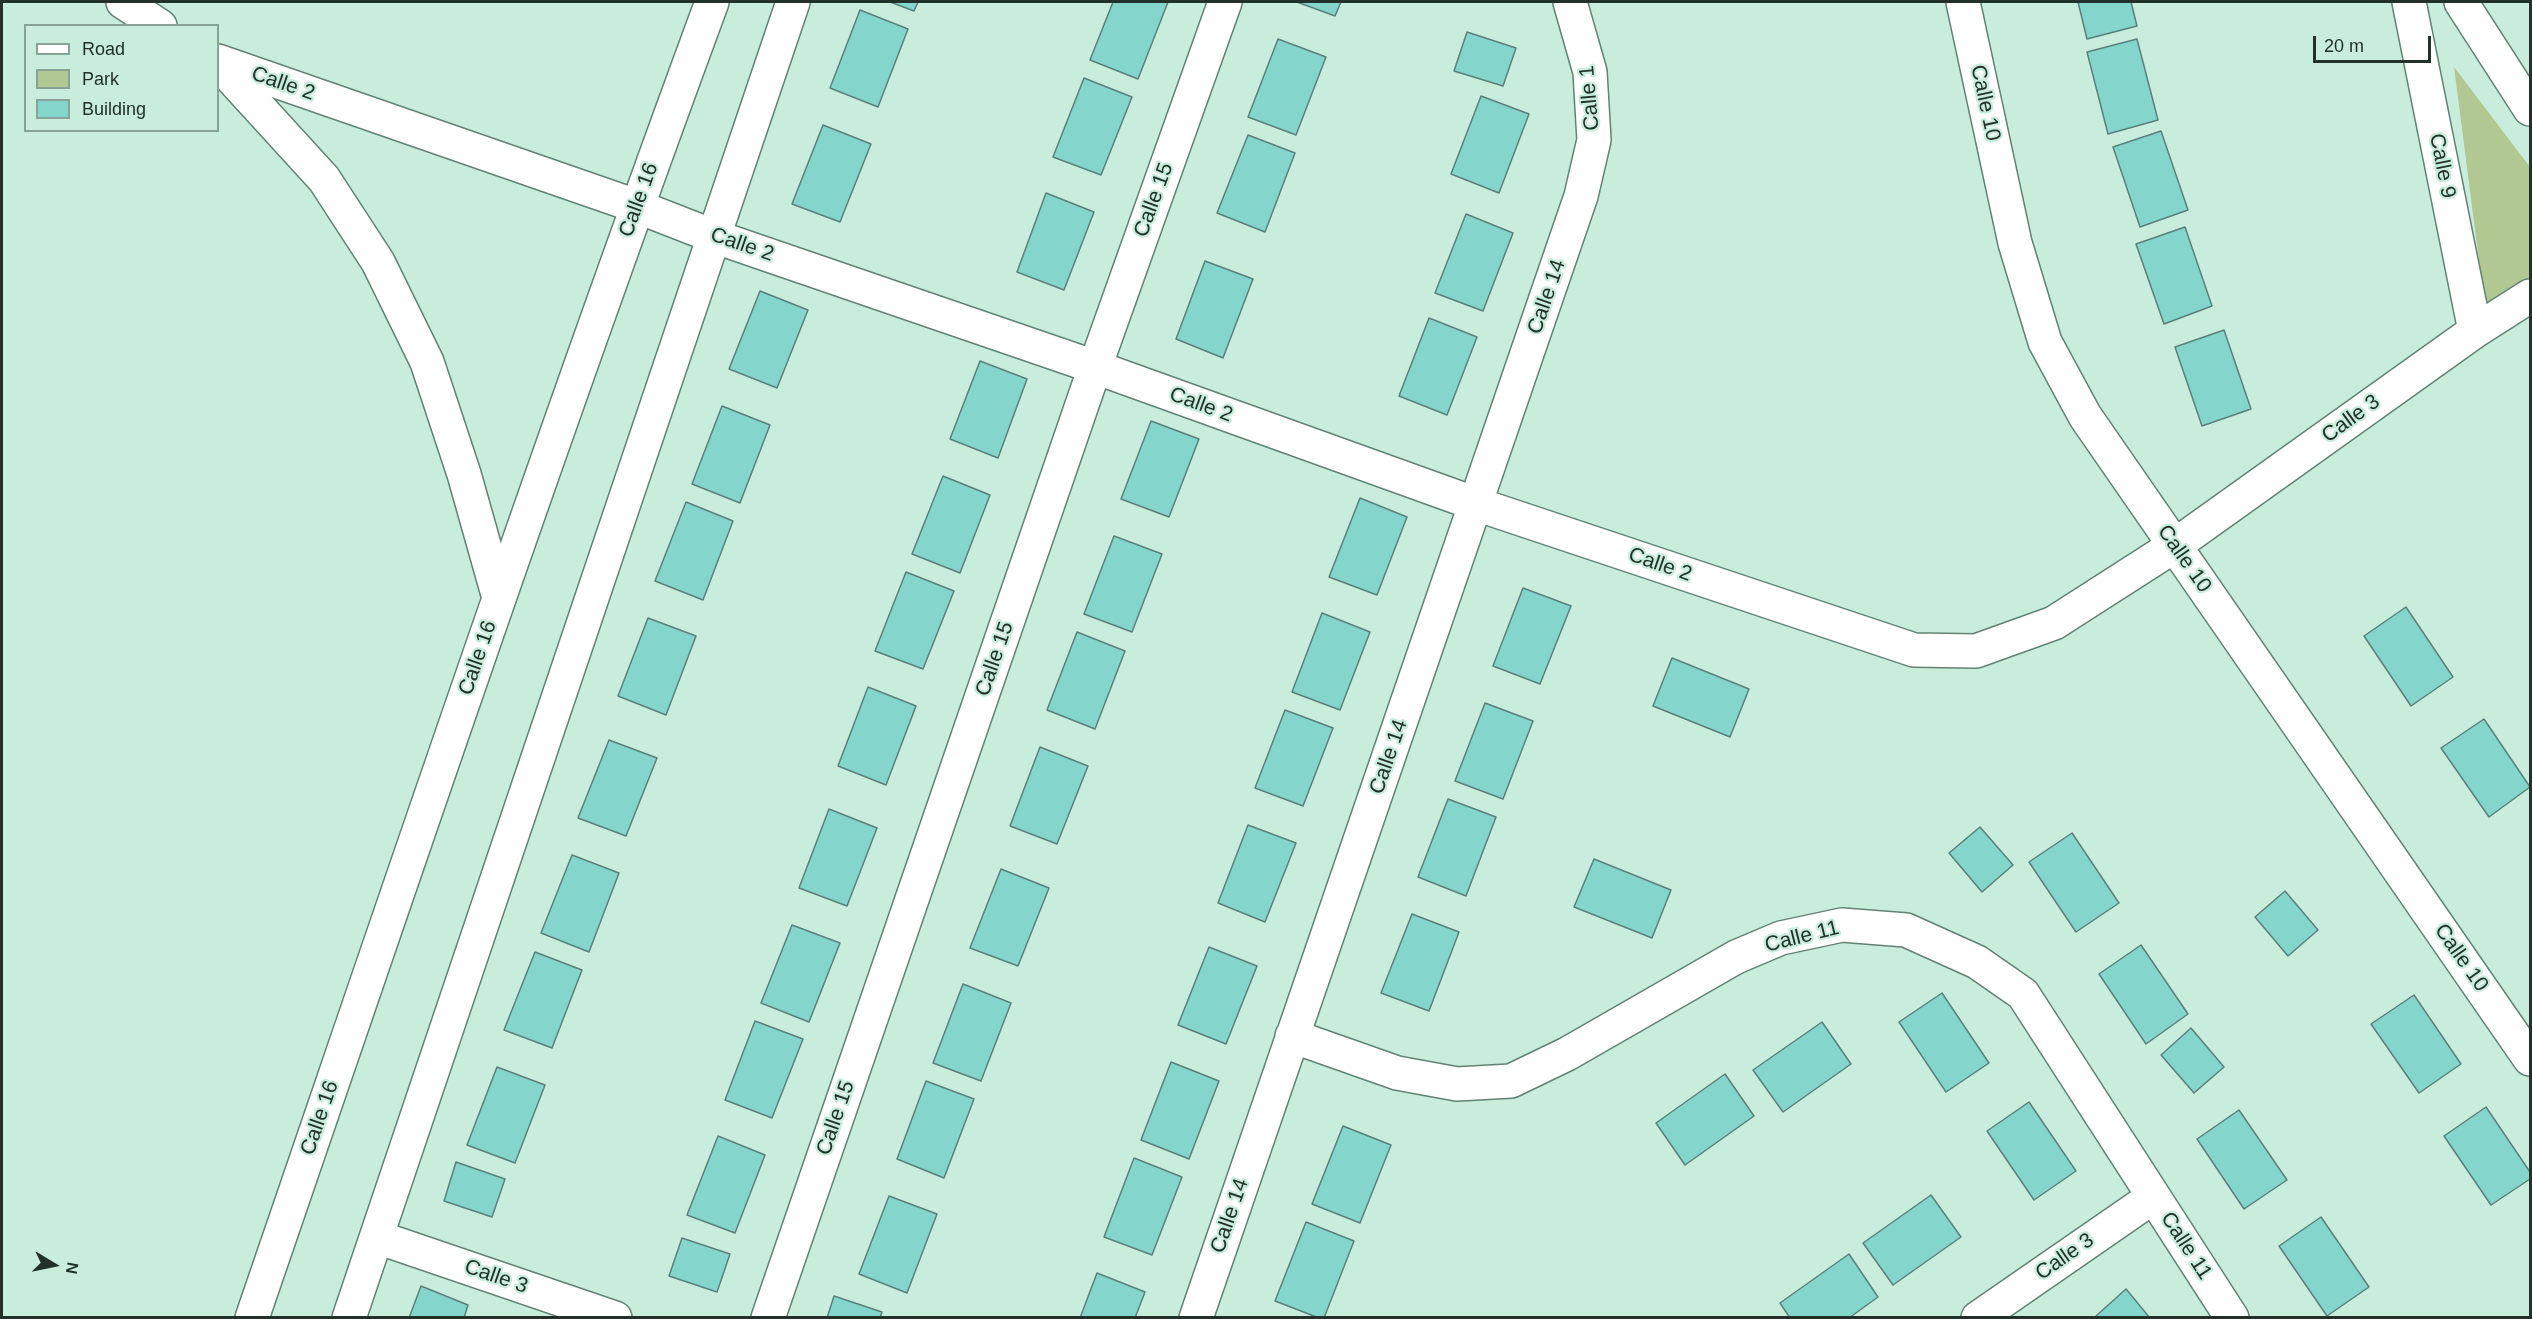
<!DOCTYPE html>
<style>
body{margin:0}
#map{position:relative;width:2532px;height:1319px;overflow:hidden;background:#c9eddd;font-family:Helvetica,sans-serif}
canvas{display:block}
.frame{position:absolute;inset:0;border:3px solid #23312b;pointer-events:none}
.legend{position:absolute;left:24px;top:24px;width:195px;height:108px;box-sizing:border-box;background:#c9eddd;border:2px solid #87a296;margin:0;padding:8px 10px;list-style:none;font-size:18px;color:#23312b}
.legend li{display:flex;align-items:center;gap:12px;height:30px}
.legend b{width:30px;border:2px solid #87a296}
.north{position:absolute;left:24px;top:1235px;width:60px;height:60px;-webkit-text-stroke:4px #c9eddd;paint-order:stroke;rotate:100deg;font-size:16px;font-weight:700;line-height:24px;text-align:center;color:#23312b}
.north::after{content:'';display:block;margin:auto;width:21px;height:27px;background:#23312b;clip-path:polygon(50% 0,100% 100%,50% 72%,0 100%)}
.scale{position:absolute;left:2313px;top:36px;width:118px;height:27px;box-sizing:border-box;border:3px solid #23312b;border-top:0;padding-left:8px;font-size:18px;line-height:21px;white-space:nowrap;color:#23312b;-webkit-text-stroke:4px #c9eddd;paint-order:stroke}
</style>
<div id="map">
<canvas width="2532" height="1319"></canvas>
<div class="frame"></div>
<ul class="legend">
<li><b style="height:8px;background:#fff"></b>Road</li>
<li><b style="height:16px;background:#b2c892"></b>Park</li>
<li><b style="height:16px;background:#84d5cc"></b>Building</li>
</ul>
<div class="north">N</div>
<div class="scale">20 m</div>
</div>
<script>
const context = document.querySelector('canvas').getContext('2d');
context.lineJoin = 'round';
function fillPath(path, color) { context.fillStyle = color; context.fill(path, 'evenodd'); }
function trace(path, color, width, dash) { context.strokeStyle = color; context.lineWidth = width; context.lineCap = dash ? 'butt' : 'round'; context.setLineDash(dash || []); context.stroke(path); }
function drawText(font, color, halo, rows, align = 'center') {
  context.font = font + ' Helvetica,sans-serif'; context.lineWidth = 4.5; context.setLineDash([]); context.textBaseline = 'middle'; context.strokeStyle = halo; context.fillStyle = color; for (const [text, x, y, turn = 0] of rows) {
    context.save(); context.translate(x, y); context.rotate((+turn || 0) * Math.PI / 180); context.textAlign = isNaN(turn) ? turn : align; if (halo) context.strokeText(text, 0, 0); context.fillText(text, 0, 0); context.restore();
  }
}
fillPath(new Path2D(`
 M2454,67L2530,167V278L2485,307Z`), '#b2c892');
const building = new Path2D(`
 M890,2H918L914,11Z
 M1113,2H1168L1138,79L1090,60Z
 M1297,2H1341L1335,16Z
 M2078,2H2131L2137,26L2087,39Z
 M860,10L908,29L878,107L830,88Z
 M1467,32L1516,48L1503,86L1454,71Z
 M1278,39L1326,57L1296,135L1248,117Z
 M2137,39L2158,120L2108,134L2087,52Z
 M1084,78L1132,97L1101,175L1053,157Z
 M1481,96L1529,114L1499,193L1451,174Z
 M823,125L871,144L840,222L792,204Z
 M2161,131L2188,210L2140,227L2113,147Z
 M1248,135L1295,153L1265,232L1217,213Z
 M1046,193L1094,212L1064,290L1017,272Z
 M1466,214L1513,233L1483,311L1435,293Z
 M2185,227L2212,306L2164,324L2136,244Z
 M1205,261L1253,279L1223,358L1176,339Z
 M760,291L808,310L777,388L729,369Z
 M1429,318L1477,337L1447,415L1399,396Z
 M2224,330L2251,409L2202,426L2175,347Z
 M980,361L1027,379L998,458L950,439Z
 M722,406L770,425L740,503L692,484Z
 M1151,421L1199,439L1169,517L1121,499Z
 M943,476L990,495L960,573L912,554Z
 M1360,498L1407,517L1377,595L1329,577Z
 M686,502L733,521L703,600L655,581Z
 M1114,536L1162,554L1132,632L1084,614Z
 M906,572L954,591L923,669L875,651Z
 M1523,588L1571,606L1540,684L1493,666Z
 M2406,607L2453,677L2411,706L2364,636Z
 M1322,613L1370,632L1340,710L1292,692Z
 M648,618L696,636L666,715L618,696Z
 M1077,632L1125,651L1095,729L1047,710Z
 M1672,658L1749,689L1730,737L1653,706Z
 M868,687L916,706L886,785L838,766Z
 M1485,703L1533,721L1503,799L1455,781Z
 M1285,710L1333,728L1303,806L1255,788Z
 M2484,719L2530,787L2489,817L2441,748Z
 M609,740L657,758L626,836L578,818Z
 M1040,747L1088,766L1057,844L1010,826Z
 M1448,799L1496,817L1466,896L1418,877Z
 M829,809L877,828L847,906L799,888Z
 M1248,825L1296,843L1265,922L1218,903Z
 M1980,827L2013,865L1982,892L1949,853Z
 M2072,833L2119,903L2076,932L2029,862Z
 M572,855L619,873L589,952L541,933Z
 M1594,859L1671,890L1652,938L1574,907Z
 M1001,869L1049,888L1018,966L970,948Z
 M2285,891L2318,930L2288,956L2255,917Z
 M1412,914L1459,932L1429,1011L1381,993Z
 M792,925L840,943L809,1022L761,1003Z
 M2141,945L2188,1014L2146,1044L2099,974Z
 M1209,947L1257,966L1226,1044L1178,1025Z
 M535,952L582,970L552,1048L504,1030Z
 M963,984L1011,1003L981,1081L933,1063Z
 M1942,993L1989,1063L1946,1092L1899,1022Z
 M2414,995L2461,1064L2419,1093L2371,1024Z
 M755,1021L803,1039L772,1118L725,1100Z
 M1822,1022L1851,1064L1783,1112L1753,1070Z
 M2191,1028L2224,1067L2194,1093L2161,1055Z
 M1171,1062L1219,1081L1189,1159L1141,1140Z
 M497,1067L545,1085L515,1163L467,1145Z
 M1725,1074L1754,1116L1685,1165L1656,1123Z
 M926,1081L974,1099L944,1178L897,1159Z
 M2029,1102L2076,1171L2034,1200L1987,1131Z
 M2486,1107L2530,1172V1179L2491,1205L2444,1136Z
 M2239,1110L2287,1180L2244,1209L2197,1139Z
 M1343,1126L1391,1145L1360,1223L1312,1204Z
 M718,1136L765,1155L735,1233L687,1215Z
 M1134,1158L1182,1177L1152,1255L1104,1237Z
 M456,1162L505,1179L492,1217L444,1201Z
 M1931,1195L1961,1237L1893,1285L1863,1243Z
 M889,1196L937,1214L907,1293L859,1274Z
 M2321,1217L2369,1287L2327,1316L2279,1246Z
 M1306,1222L1354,1241L1324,1318H1319L1275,1301Z
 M682,1238L730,1254L717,1292L669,1276Z
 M1849,1254L1878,1297L1849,1318H1790L1780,1303Z
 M1097,1273L1145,1292L1135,1318H1080Z
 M421,1286L468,1305L464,1318H409Z
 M2126,1289L2150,1318H2097L2096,1316Z
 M834,1296L882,1312L880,1318H827Z`);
fillPath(building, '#84d5cc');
trace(building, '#5a807b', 1.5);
const street = new Path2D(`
 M123,2L160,26
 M1963,2L2015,243L2045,342L2085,416L2530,1059
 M2409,2L2475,331
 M2461,2L2530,109
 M218,61L636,206L713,236L1095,367L1476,504L1914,650L1976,651L2054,623L2174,546L2475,331L2530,296
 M218,63L324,179L378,262L427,362L464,474L499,598
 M1292,1036L1397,1073L1457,1084L1511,1081L1567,1054L1736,957L1781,938L1842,925L1906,930L1977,962L2023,994L2232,1318
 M377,1237L615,1318
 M768,1318L1095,367L1225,2
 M1196,1318L1581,196L1594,140L1590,72L1570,2
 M1978,1318L2153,1197`);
const secondary = new Path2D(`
 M252,1318C403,878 551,438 712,2
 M349,1318L793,2`);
trace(street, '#628274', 36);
trace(secondary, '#628274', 36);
trace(street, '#fff', 33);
trace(secondary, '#fff', 33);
drawText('21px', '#23312b', '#c9eddd', [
 ["Calle 2",283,84,19],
 ["Calle 1",1590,98,-95],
 ["Calle 10",1985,103,78],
 ["Calle 9",2442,166,79],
 ["Calle 16",639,200,-70],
 ["Calle 15",1154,200,-70],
 ["Calle 2",742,245,19],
 ["Calle 14",1547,297,-71],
 ["Calle 2",1201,405,20],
 ["Calle 3",2351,419,-36],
 ["Calle 10",2184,559,55],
 ["Calle 2",1660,565,19],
 ["Calle 16",478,658,-71],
 ["Calle 15",995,659,-71],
 ["Calle 14",1389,757,-71],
 ["Calle 11",1802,937,-14],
 ["Calle 10",2461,958,55],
 ["Calle 16",320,1118,-71],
 ["Calle 15",836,1118,-71],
 ["Calle 14",1230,1216,-71],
 ["Calle 11",2186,1246,57],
 ["Calle 3",2065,1257,-35],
 ["Calle 3",496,1277,19]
]);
</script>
